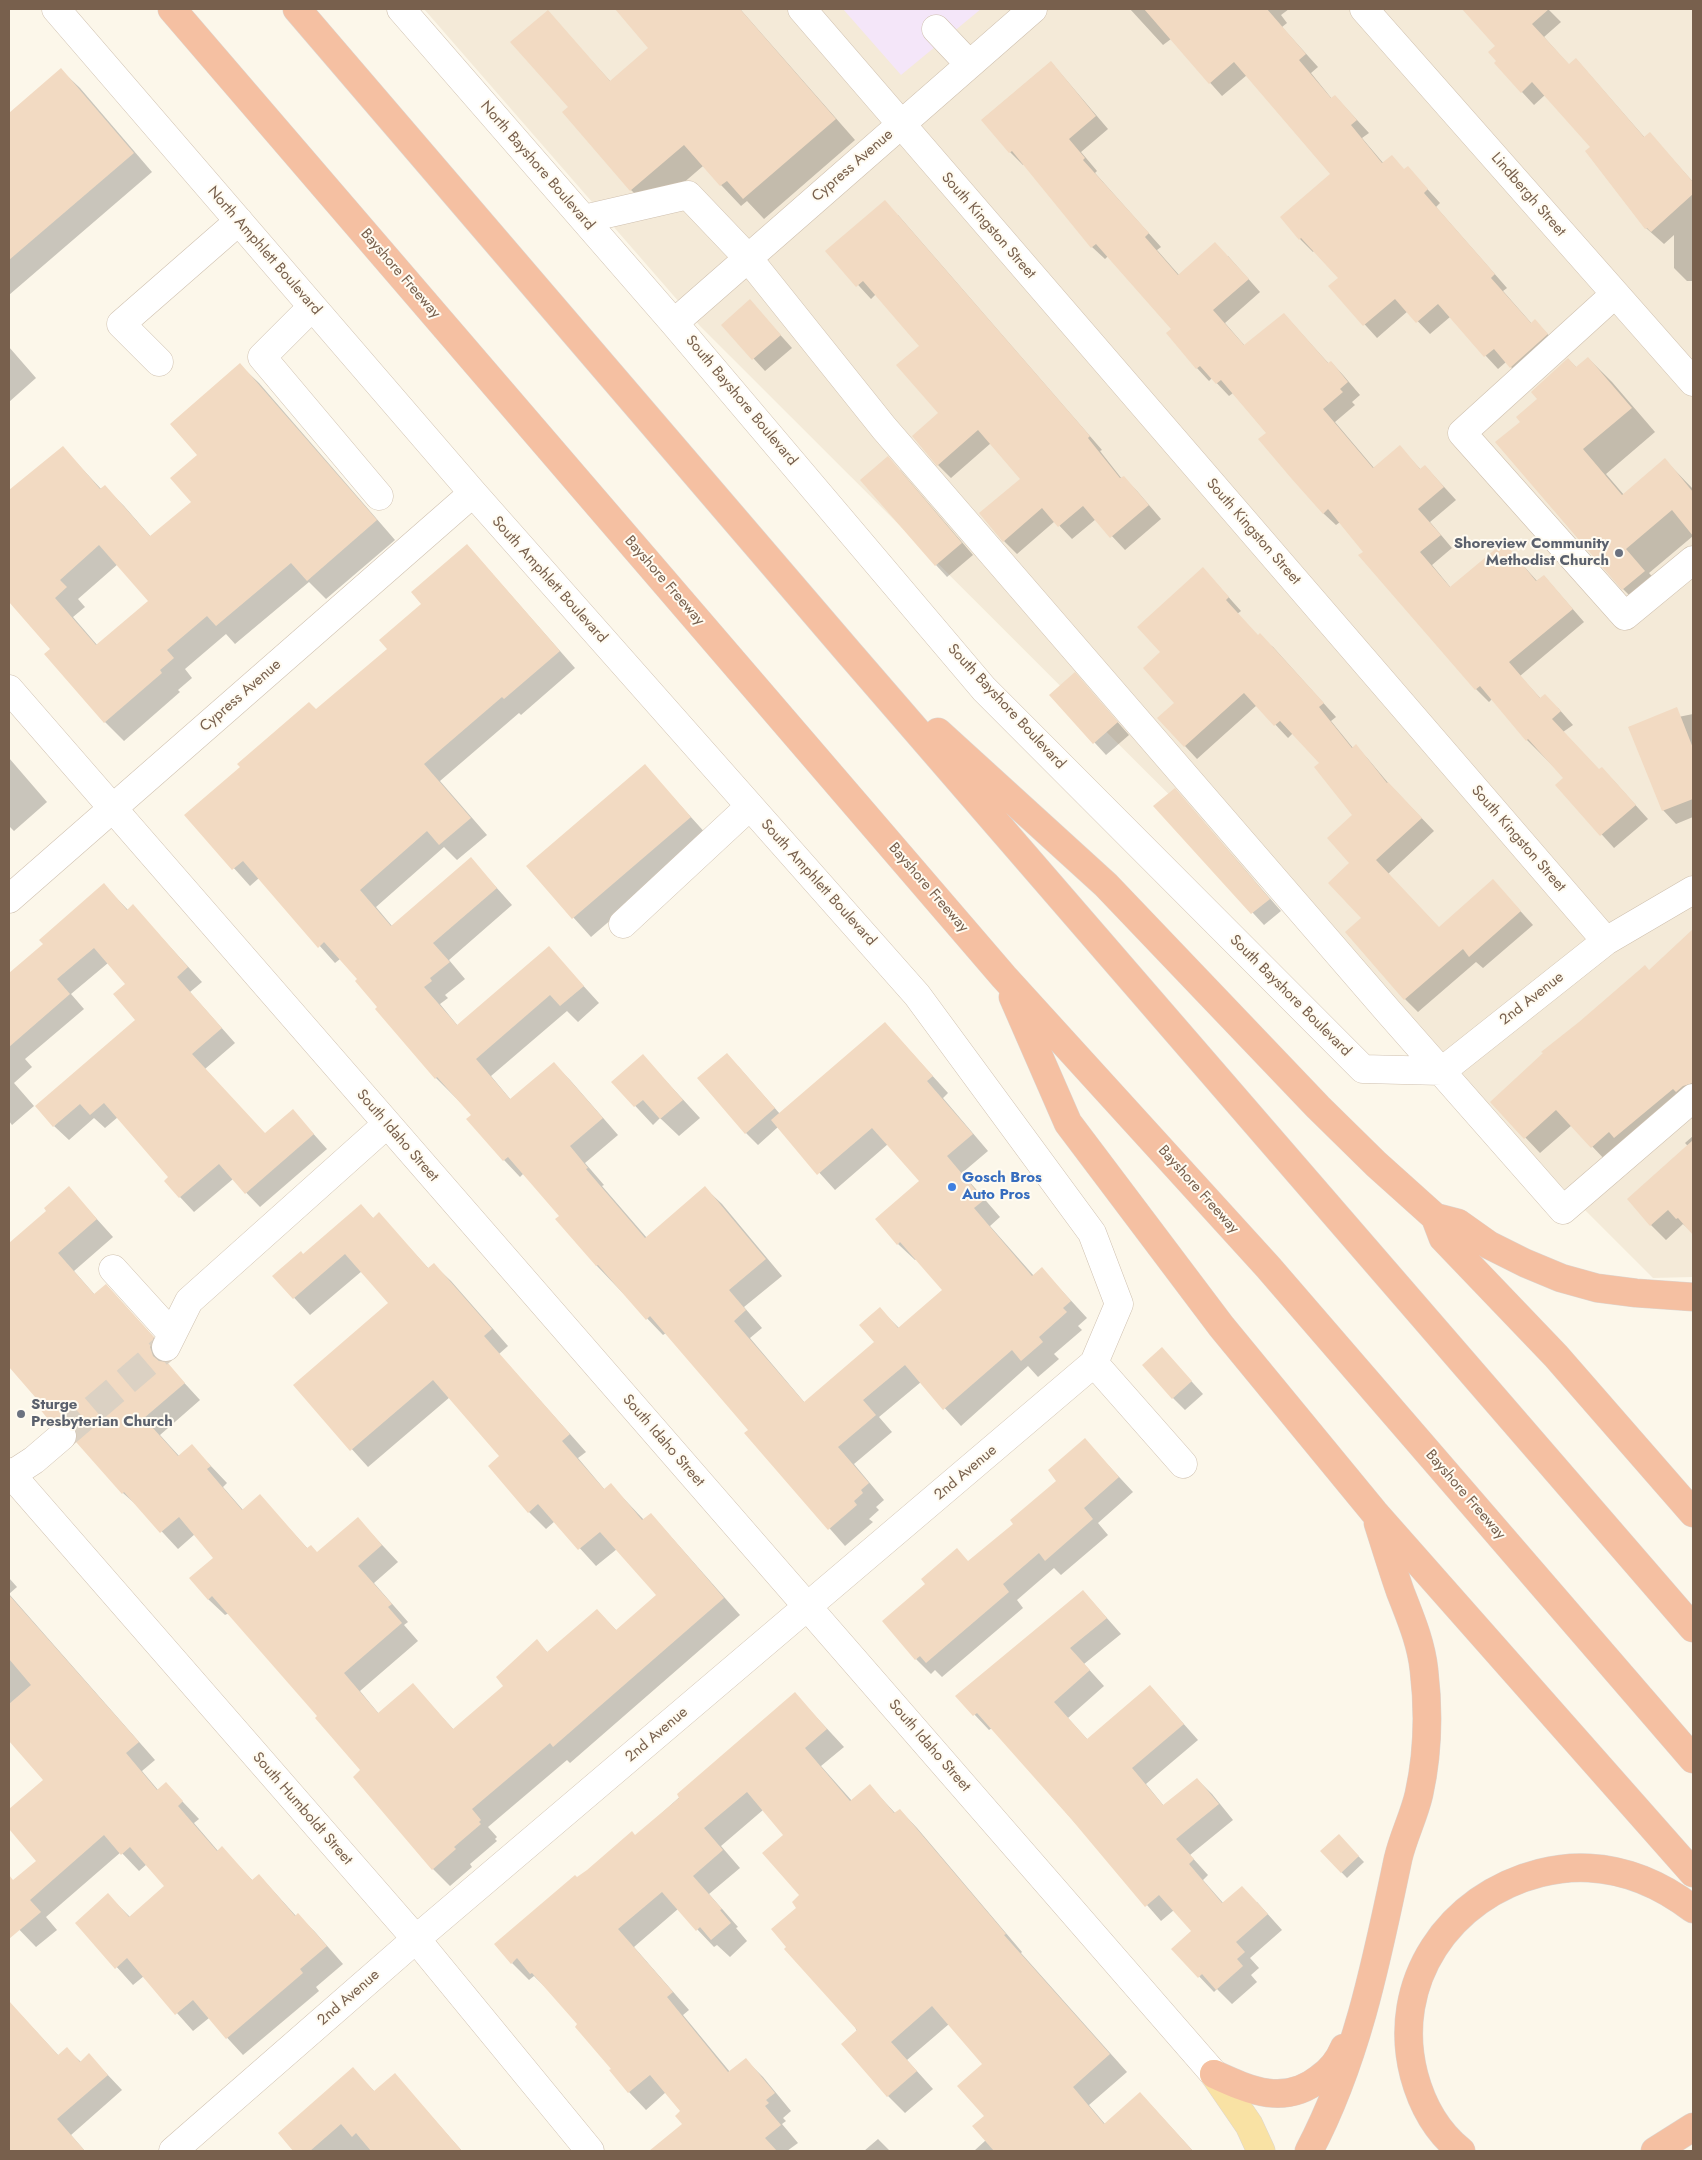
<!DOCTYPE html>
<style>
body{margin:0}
#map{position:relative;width:1702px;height:2160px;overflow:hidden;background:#fcf7ea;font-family:Jost,sans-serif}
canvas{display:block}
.frame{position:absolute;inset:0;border:10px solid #78604d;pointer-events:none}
</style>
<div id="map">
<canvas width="1702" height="2160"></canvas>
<div class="frame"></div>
</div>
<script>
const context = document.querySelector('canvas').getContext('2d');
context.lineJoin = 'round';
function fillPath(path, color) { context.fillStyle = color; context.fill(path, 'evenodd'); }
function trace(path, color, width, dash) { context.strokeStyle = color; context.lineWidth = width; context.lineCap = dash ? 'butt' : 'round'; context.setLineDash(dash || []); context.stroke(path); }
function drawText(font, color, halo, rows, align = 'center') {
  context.font = font + ' Jost,sans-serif'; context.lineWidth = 4; context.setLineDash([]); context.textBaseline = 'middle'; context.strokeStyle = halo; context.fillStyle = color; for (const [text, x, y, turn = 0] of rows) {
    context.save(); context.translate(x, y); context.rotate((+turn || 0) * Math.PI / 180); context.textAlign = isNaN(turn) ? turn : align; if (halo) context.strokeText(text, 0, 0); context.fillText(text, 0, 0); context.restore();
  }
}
fillPath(new Path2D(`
 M424,9H1693V1277L1653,1278L700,326Z`), '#f4ead8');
fillPath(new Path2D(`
 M843,9H981L901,75Z`), '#f4e6f9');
fillPath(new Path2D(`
 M616,9H740L855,140L764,219L747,201L741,206L703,166L652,210L631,190L564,113L570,108L547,12L611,82L650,48Z
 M1130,9H1289L1281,15L1287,23L1282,27L1318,67L1311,73L1332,99L1335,96L1369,133L1362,138L1384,164L1405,170L1420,181L1440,203L1436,207L1507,288L1503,291L1532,324L1535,321L1560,347L1524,380L1506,362L1498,369L1450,317L1430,334L1408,311L1377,338L1330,286L1339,278L1314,251L1313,252L1300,239L1282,217L1332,175L1247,75L1222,96L1171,39L1163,45Z
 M1464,9H1548L1561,22L1544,37L1569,65L1576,59L1645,138L1650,134L1693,182V281H1687L1674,268V235L1664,244L1646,228L1587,151L1592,147L1545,95L1534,105L1522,92L1498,61L1497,46Z
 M1051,62L1108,129L1081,152L1097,171L1095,173L1161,247L1157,250L1179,275L1228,256L1260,292L1225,323L1245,346L1284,314L1329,364L1331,362L1343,375L1360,395L1352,402L1355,405L1335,422L1374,468L1400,447L1421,470L1425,466L1456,500L1430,522L1452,548L1432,565L1451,588L1504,544L1537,581L1544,576L1584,622L1520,676L1541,699L1558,708L1573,725L1563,732L1600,771L1614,781L1648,819L1614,848L1557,785L1565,778L1527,740L1492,699L1489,702L1476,689L1360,556L1365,552L1340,522L1336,525L1323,513L1267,433L1233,393L1229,396L1212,378L1209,381L1197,368L1172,329L1108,256L1105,259L1092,247L1024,164L1023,165L1010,152L982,120Z
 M61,70L80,88L152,172L9,295V115Z
 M898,215L1102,450L1100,451L1122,479L1124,478L1137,491L1161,519L1125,550L1096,519L1072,539L1055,521L1017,554L1004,541L1022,479L991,443L951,478L938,465L940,413L920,346L876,294L871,299L827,251Z
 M750,301L792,348L765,371L723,325Z
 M9,347L36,378L9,402Z
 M1588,358L1612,382L1655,432L1606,474L1624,495L1665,460L1693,489V536L1649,573L1668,595L1647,613L1623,589L1522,422L1568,359L1577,368Z
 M240,365L259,383L395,540L326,599L309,582L235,644L226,634L185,669L192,678L178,690L180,692L124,741L105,722L52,649L9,599V492L63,448L102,490L105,487L124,506L151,537L192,502L198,455ZM118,564L149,601L98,646L73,617L85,607L78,599Z
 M900,470L973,555L947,577L936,565Z
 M467,545L575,668L521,715L519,713L440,781L487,835L457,860L444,847L376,907L392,926L471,859L512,905L449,960L465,979L445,995L448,998L440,1004L458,1026L549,948L599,1003L578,1022L567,1011L491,1076L511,1100L554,1064L570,1080L618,1135L585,1163L604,1185L602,1186L647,1238L705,1188L722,1204L782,1276L744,1307L762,1328L750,1338L805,1403L875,1342L880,1309L899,1328L944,1290L917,1259L915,1260L898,1244L921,1181L888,1144L835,1190L778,1127L758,1145L746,1133L738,1066L780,1114L885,1023L948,1093L943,1098L988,1151L962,1173L1000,1217L990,1226L1034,1276L1042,1269L1087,1318L1078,1326L1082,1330L1054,1354L1059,1359L1038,1377L1028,1366L961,1426L921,1382L879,1417L892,1432L854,1464L884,1500L876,1507L879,1510L869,1519L873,1522L845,1546L746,1433L750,1430L666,1333L663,1335L597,1266L557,1219L560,1216L524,1173L520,1177L504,1160L473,1115L436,1078L377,1009L378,1007L358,979L340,959L335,963L259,878L250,886L186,815L316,711L388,650Z
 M1215,582L1241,611L1237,614L1258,636L1273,647L1336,717L1331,721L1353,748L1356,746L1368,759L1389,784L1434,831L1388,874L1439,928L1505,894L1533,925L1483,968L1476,962L1418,1012L1405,999L1363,918L1351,863L1354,815L1320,763L1293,733L1288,738L1257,705L1197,759L1185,746L1176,703L1162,652Z
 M1086,686L1129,735L1106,755L1051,695Z
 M1693,714V817L1676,824L1663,810L1629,727Z
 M9,758L47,802L14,831L9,826Z
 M645,766L708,836L591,937L527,866Z
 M1186,802L1281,911L1264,925L1155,806Z
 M104,885L128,910L133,906L202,982L190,992L235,1043L205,1069L265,1134L293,1111L327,1149L260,1207L233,1179L194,1212L165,1181L170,1177L118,1117L105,1128L94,1118L69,1140L54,1126L137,1020L127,984L108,963L71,994L84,1009L25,1059L32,1067L14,1083L34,1106L12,1125L9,1121V975L45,944Z
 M1693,942V1105L1607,1162L1572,1125L1540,1153L1492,1102L1650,971Z
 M643,1056L700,1118L679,1136L660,1118L653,1125L613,1082Z
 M1693,1136V1233L1683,1224L1666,1240L1651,1225L1688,1146L1685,1143Z
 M69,1188L113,1237L74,1271L95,1295L122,1303L170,1355L167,1364L200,1400L160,1435L180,1457L192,1446L227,1483L223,1487L243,1510L260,1496L308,1549L318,1553L358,1519L398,1562L374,1583L408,1622L404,1625L418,1641L360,1691L379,1714L413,1685L454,1730L505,1686L537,1641L548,1653L597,1610L617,1631L658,1596L617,1549L596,1566L555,1521L546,1529L529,1512L501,1456L450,1397L368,1467L294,1385L390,1303L362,1271L310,1315L274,1276L303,1255L361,1206L374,1219L379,1214L429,1269L434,1265L451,1281L508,1346L499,1354L586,1452L578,1458L605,1490L611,1485L644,1520L651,1514L740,1615L570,1763L567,1760L488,1827L497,1837L495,1839L497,1841L470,1864L472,1867L450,1886L433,1869L361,1770L319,1716L229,1613L225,1615L208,1599L215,1558L195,1534L178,1549L141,1509L123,1493L78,1436L70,1440L53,1423L44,1405L9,1366V1245L48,1211Z
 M1162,1349L1203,1394L1185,1410L1173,1398Z
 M1085,1440L1133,1492L1098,1523L1108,1535L1061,1575L1054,1568L1017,1600L1023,1608L942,1677L935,1670L931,1674L916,1659L969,1562L1015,1524L1058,1481Z
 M9,1578L17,1587L9,1594Z
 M1083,1591L1121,1634L1084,1664L1104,1686L1068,1718L1088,1740L1150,1686L1198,1740L1146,1784L1164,1806L1197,1779L1212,1794L1233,1820L1190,1855L1208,1875L1203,1880L1224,1904L1257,1902L1282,1930L1250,1958L1259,1968L1251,1975L1257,1982L1232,2004L1217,1989L1214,1992L1173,1949L1192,1931L1174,1910L1161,1921L992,1728L989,1730L957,1696Z
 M9,1594L155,1760L142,1771L158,1790L166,1784L199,1819L194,1823L218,1851L222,1848L253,1881L259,1875L296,1916L298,1915L315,1932L343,1964L316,1987L319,1991L243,2055L209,2018L193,2031L144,1976L133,1985L77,1923L108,1895L130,1917L166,1886L147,1864L139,1871L121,1852L46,1917L57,1930L36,1947L9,1919V1886L38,1861L9,1827V1811L44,1780L9,1739Z
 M795,1694L844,1747L821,1766L852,1801L870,1786L896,1814L900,1810L917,1828L1022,1952L1021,1953L1127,2072L1089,2105L1105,2124L1140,2093L1193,2151H974L986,2140L984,2064L949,2024L907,2060L933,2089L905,2113L888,2096L798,1908L801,1895L785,1835L763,1810L721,1846L740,1868L709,1894L738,1927L736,1928L747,1941L730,1957L717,1945L714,1947L678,1909L634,1947L689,2010L683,2015L730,2072L746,2060L763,2077L791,2111L783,2118L786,2121L782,2124L798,2143L787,2151H676L666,2139L684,2124L682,2112L666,2092L646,2110L629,2092L613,2069L579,2025L548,1990L534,1976L529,1980L512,1963L577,1879L636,1836Z
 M1339,1836L1364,1862L1347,1878L1322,1852Z
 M9,2002L59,2056L67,2049L81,2062L89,2055L122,2090L71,2135L85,2151H9Z
 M353,2069L375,2092L395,2075L462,2151H295L280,2134Z
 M878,2139L890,2151H864Z`), '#0003');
fillPath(new Path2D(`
 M615,9H740L836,119L743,199L727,181L720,186L684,145L630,191L562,112L568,107L510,42L548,10L610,81L648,48Z
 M1144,9H1267L1306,54L1299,60L1331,98L1335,95L1357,120L1351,125L1382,163L1392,155L1404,169L1408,166L1428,189L1424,193L1495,274L1491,278L1531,323L1535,319L1548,334L1510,368L1494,349L1484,357L1438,304L1416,323L1395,299L1363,326L1328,286L1338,278L1301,238L1299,240L1280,217L1330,174L1234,62L1209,84Z
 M1462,9H1549L1532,24L1569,64L1576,58L1644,137L1650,132L1693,182V194L1651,232L1647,228L1645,229L1585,151L1590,147L1532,82L1521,93L1494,63L1496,61L1488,52L1495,46Z
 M1051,61L1096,116L1069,139L1085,158L1083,160L1149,233L1145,237L1178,275L1215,242L1249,279L1213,310L1244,345L1284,313L1328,363L1331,361L1348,382L1340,389L1343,392L1323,409L1373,468L1400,445L1420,469L1425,465L1444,487L1418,509L1441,535L1420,552L1450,587L1504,542L1536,581L1544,575L1573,609L1509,662L1540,698L1545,694L1561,711L1552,719L1599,769L1602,767L1636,805L1600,836L1555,785L1563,778L1528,739L1526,741L1480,686L1475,690L1358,555L1363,552L1328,509L1323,514L1291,478L1258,439L1266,433L1221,380L1216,384L1200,366L1196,369L1166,333L1171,329L1096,244L1091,248L1012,151L1009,153L981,120Z
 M61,68L134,153L9,260V113Z
 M885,200L1090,436L1088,438L1120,478L1124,476L1149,505L1110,538L1083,506L1058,527L1042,508L1003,542L979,513L1020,479L978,430L937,466L912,436L938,413L896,365L919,346L863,281L856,287L825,251Z
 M750,299L781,335L752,360L721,325Z
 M1588,357L1632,408L1583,449L1622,495L1665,458L1693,492V536L1672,510L1626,549L1645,571L1622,590L1495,442L1520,422L1516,417L1537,399L1531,392L1568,358L1576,367Z
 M240,363L377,520L307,581L291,563L216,626L207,616L167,650L174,658L160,670L162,673L104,723L44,654L50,649L9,602V490L63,446L100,489L105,485L150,536L191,502L170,478L197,455L170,424ZM99,545L148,601L96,645L55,598L67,587L60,580Z
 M888,456L962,543L935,566L860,480Z
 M467,544L560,651L504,699L502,697L424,764L471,818L439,845L427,831L360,890L391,926L471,857L497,888L433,943L450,962L430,978L432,981L424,987L457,1025L549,946L584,986L560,1006L550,995L476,1059L510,1099L554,1062L603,1118L570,1146L588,1168L586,1169L645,1238L705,1186L766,1259L729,1290L746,1310L734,1321L804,1402L874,1342L859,1325L880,1307L898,1328L942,1290L900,1242L897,1245L875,1219L919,1181L872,1128L817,1175L771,1120L885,1022L933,1076L927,1081L973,1134L947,1156L984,1200L974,1208L1032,1276L1042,1267L1071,1301L1063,1308L1067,1312L1039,1337L1043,1342L1021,1361L1012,1350L943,1410L905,1365L863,1400L876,1415L838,1447L869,1483L861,1490L863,1493L854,1501L857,1505L828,1530L744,1433L748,1430L650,1316L646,1320L598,1265L596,1266L555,1219L559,1216L508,1157L503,1161L466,1119L471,1115L437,1077L435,1079L375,1009L377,1007L355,981L357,979L324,942L318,948L243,861L232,870L184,815L240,767L237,764L309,702L316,709L387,649L379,640L421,604L411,592Z
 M1203,567L1229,597L1226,600L1258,635L1260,633L1324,703L1319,707L1352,748L1356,744L1387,783L1388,782L1422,818L1376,860L1439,927L1493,879L1521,911L1469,957L1463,949L1404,1000L1345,932L1361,918L1328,883L1349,863L1327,838L1352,815L1314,767L1319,763L1280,721L1274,726L1244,693L1184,747L1157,718L1174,703L1143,668L1160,652L1137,627Z
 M1075,672L1118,722L1093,744L1049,695Z
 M1677,707L1693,748V799L1662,811L1628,727Z
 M645,764L691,817L572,919L526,866Z
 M1175,788L1270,899L1251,914L1153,806Z
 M104,883L127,910L133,904L188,967L177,977L222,1028L192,1054L265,1133L293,1109L314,1134L245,1194L219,1164L179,1198L164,1181L168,1177L104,1103L90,1115L80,1104L53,1127L35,1106L135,1020L113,994L125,984L94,948L57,979L70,994L9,1047V973L43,944L39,940Z
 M1693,929V1083L1683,1086L1676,1092L1673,1089L1614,1138L1609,1132L1591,1148L1556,1110L1524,1139L1490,1102L1543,1053L1541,1052L1579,1022L1645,965L1649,970Z
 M727,1053L775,1108L745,1134L697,1078Z
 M643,1054L683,1100L660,1119L643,1100L634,1107L611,1082Z
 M1693,1140V1235L1678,1218L1676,1219L1668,1210L1650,1226L1627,1199Z
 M69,1186L97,1219L58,1253L94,1294L106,1284L154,1337L150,1347L153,1356L159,1361L167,1362L185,1383L144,1418L178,1456L192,1444L211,1466L207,1469L242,1510L260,1494L307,1548L311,1545L317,1552L358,1517L382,1545L358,1566L392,1604L388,1607L402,1623L344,1673L378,1713L413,1683L453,1729L503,1686L496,1677L537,1639L547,1652L597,1609L616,1630L656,1595L600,1532L578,1550L538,1504L528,1513L488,1466L499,1456L433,1380L350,1451L293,1385L388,1303L345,1254L293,1299L272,1276L301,1251L303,1254L361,1204L373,1218L379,1212L428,1268L434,1263L492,1329L484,1336L570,1434L562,1441L604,1489L611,1483L642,1520L651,1513L724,1598L553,1747L550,1743L472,1809L481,1820L479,1822L481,1824L454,1847L456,1849L432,1870L353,1777L360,1770L315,1718L317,1716L212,1596L208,1600L189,1578L213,1558L179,1517L160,1533L124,1492L122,1494L76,1442L77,1434L74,1426L67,1421H60L52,1424L39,1408L42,1405L9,1367V1243L46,1211L44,1208Z
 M1162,1347L1192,1381L1172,1399L1142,1365Z
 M1085,1438L1119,1477L1084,1508L1093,1519L1045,1561L1039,1553L1003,1584L1009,1592L926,1663L920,1656L915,1660L882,1621L925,1584L921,1579L957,1548L968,1561L1013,1524L1010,1520L1056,1481L1048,1470Z
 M1083,1590L1107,1618L1070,1648L1090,1670L1054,1702L1087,1739L1150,1685L1184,1724L1132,1768L1163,1805L1197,1778L1219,1804L1176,1839L1194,1859L1189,1864L1222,1903L1242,1886L1268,1914L1236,1942L1245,1952L1237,1959L1243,1966L1216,1990L1202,1974L1198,1978L1171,1949L1191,1931L1159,1895L1145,1907L1072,1820L977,1713L973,1716L955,1696Z
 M9,1595L139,1742L126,1753L157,1790L166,1782L183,1801L178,1806L217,1851L222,1846L252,1880L259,1874L295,1916L298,1913L327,1946L300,1969L303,1973L226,2039L193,2000L175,2015L127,1958L115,1969L75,1923L108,1893L129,1917L164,1886L130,1847L121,1855L104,1835L30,1900L41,1912L9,1939V1875L13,1880L36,1861L9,1829V1809L43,1780L9,1741V1704L31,1685L9,1659Z
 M795,1692L827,1729L805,1748L850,1801L870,1784L894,1813L900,1809L1006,1934L1004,1935L1110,2054L1073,2087L1104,2124L1140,2092L1193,2151H994L972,2126L984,2116L957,2086L982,2064L932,2006L891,2042L917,2071L887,2097L841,2044L857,2030L784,1949L786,1947L771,1929L796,1908L792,1902L799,1895L762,1853L783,1835L747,1792L704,1828L723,1850L693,1876L722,1909L720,1910L731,1923L711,1940L700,1927L696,1931L662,1892L618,1929L673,1992L667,1997L728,2072L746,2058L775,2093L766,2100L769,2103L765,2106L781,2125L765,2138L777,2151H649L682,2124L675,2116L680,2111L650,2075L628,2093L609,2070L611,2069L575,2027L577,2024L532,1973L530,1974L517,1958L511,1964L494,1944L575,1875L577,1877L587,1870L632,1831L635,1835L679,1798L677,1794Z
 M1339,1834L1359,1856L1341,1873L1320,1851Z
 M9,2001L58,2055L67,2047L80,2062L89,2053L108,2075L57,2119L85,2151H9Z
 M353,2067L374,2091L395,2073L462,2151H371L356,2133L352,2137L341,2124L310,2151H293L278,2133Z`), '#f2dac2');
trace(new Path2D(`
 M62,1436L166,1347`), '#dbd1c3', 28, [28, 14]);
const minor = new Path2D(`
 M56,9L473,493L917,995L1092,1233L1119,1304L1094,1363L416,1939L173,2151
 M401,9L674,323L984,689L1363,1069L1442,1071L1606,941L1693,890
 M802,9L1606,941
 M1364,9L1693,382
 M936,29L969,64
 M584,219L688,195L748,258L884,428L1388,1011L1563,1210L1693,1098
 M1615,294L1462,433L1625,616L1693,560
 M312,307L262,357L379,496
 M674,323L1033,9
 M159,362L121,324L239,221
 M9,689L1214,2074
 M9,899L473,493
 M623,924L750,806
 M113,1269L172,1334
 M166,1347L189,1301L387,1124
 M1094,1363L1183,1464
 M9,1472L416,1939L590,2151
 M11,1475L34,1460L62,1436`);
const major = new Path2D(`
 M1214,2074L1249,2125L1261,2151`);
const highway = new Path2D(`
 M172,9L1004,977L1268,1267L1693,1759
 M297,9L851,655L1693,1628
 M938,732L1106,885L1318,1107L1376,1164L1435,1217L1458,1223L1489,1245L1525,1263L1561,1278L1597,1288L1636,1293L1693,1297
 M1013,997L1068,1123L1221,1326L1374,1512L1693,1873
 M1435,1217L1443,1238L1556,1356L1693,1513
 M1214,2074C1251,2091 1285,2106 1320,2078C1330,2071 1339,2060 1344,2048
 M1309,2151C1357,2060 1377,1959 1398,1859C1403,1837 1414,1816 1419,1794C1428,1753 1429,1712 1424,1670C1421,1642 1410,1617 1400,1591C1392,1568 1385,1545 1378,1523
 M1461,2151C1437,2132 1422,2105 1414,2075C1390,1982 1449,1896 1540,1873C1556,1869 1573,1867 1589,1868C1627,1870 1663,1886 1693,1909
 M1655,2151L1693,2127`);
trace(minor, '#cfc0af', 29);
trace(major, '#dcd6d1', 29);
trace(highway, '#dcd6d1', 29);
trace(minor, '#fff', 28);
trace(major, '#f9e2a4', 28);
trace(highway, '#f5c0a2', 28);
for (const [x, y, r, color] of [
 [1619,553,5,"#6b7280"],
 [952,1187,5,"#3f7fe0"],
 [21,1414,5,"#6b7280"]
]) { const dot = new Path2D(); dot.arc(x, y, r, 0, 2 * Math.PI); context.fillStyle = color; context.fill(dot); trace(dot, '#fffbf1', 2); }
drawText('15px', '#78604d', '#fffbf1', [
 ["North Bayshore Boulevard",537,166,49],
 ["Cypress Avenue",853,166,-41],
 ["Lindbergh Street",1528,195,49],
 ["South Kingston Street",988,226,49],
 ["North Amphlett Boulevard",264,251,49],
 ["Bayshore Freeway",400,274,49],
 ["South Bayshore Boulevard",741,401,50],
 ["South Kingston Street",1253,532,49],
 ["South Amphlett Boulevard",549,580,48],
 ["Bayshore Freeway",664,581,49],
 ["Cypress Avenue",241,696,-41],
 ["South Bayshore Boulevard",1006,707,47],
 ["South Kingston Street",1518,839,49],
 ["South Amphlett Boulevard",818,883,48],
 ["Bayshore Freeway",928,888,49],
 ["South Bayshore Boulevard",1290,996,45],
 ["2nd Avenue",1532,999,-38],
 ["South Idaho Street",397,1136,49],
 ["Bayshore Freeway",1198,1190,48],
 ["South Idaho Street",663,1441,49],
 ["2nd Avenue",966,1473,-40],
 ["Bayshore Freeway",1465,1495,49],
 ["2nd Avenue",657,1735,-40],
 ["South Idaho Street",929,1746,49],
 ["South Humboldt Street",302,1809,49],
 ["2nd Avenue",349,1998,-41]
]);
drawText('bold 15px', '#5b616d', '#fffbf1', [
 ["Shoreview Community",1609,544],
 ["Methodist Church",1609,561],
 ["Sturge",31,1405,"left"],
 ["Presbyterian Church",31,1422,"left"]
], 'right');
drawText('bold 15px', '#366cbe', '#fffbf1', [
 ["Gosch Bros",962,1178],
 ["Auto Pros",962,1195]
], 'left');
</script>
